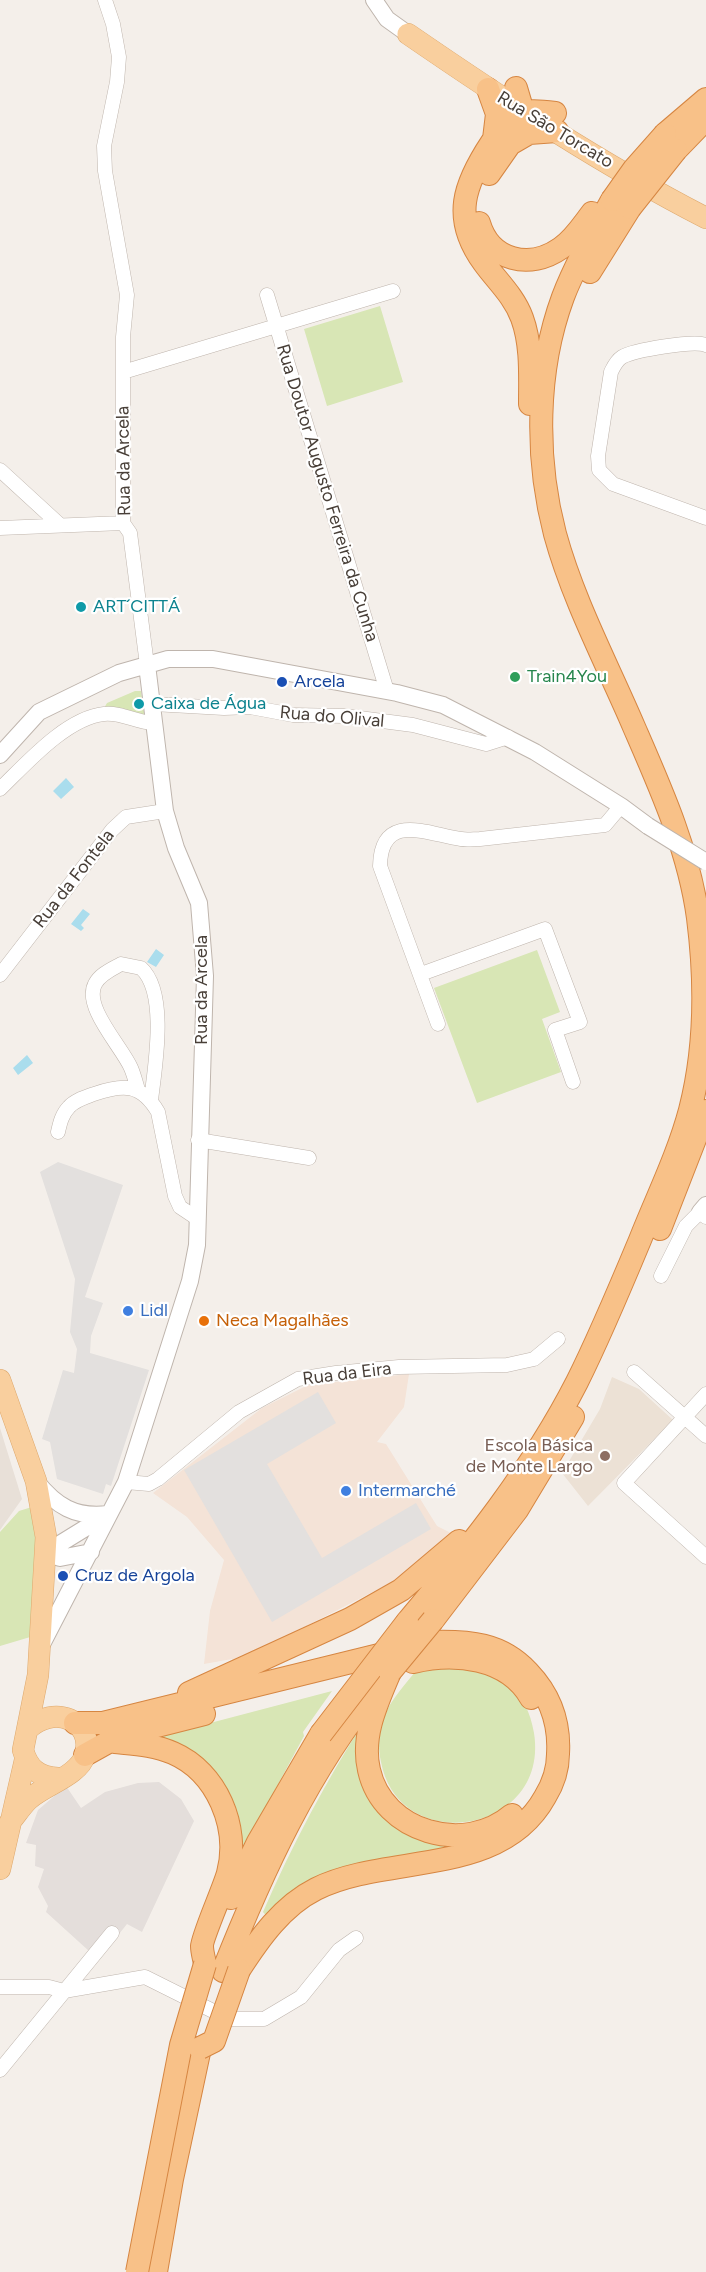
<!DOCTYPE html>
<meta charset="utf-8">
<style>
body{margin:0}
canvas{display:block;background:#f4efea}
</style>
<canvas width="706" height="2272"></canvas>
<script>
const context = document.querySelector('canvas').getContext('2d');
context.lineJoin = 'round';
function fillPath(path, color) { context.fillStyle = color; context.fill(path, 'evenodd'); }
function trace(path, color, width, dash) { context.strokeStyle = color; context.lineWidth = width; context.lineCap = dash ? 'butt' : 'round'; context.setLineDash(dash || []); context.stroke(path); }
function drawText(font, color, halo, rows, align = 'center') {
  context.font = font + ' Figtree,sans-serif'; context.lineWidth = 4.5; context.setLineDash([]); context.textBaseline = 'middle'; context.strokeStyle = halo; context.fillStyle = color; for (const [text, x, y, turn = 0] of rows) {
    context.save(); context.translate(x, y); context.rotate((+turn || 0) * Math.PI / 180); context.textAlign = isNaN(turn) ? turn : align; if (halo) context.strokeText(text, 0, 0); context.fillText(text, 0, 0); context.restore();
  }
}
fillPath(new Path2D(`
 M0,1428L22,1499L0,1530Z`), '#e8e0d8');
fillPath(new Path2D(`
 M409,1374L404,1407L377,1442L386,1444L437,1526L451,1533L400,1578L234,1663L232,1659L204,1664L210,1611L224,1560L187,1517L153,1493L262,1408L308,1385Z`), '#f4e3d7');
fillPath(new Path2D(`
 M159,1782L181,1799L194,1821L142,1932L127,1924L115,1939L89,1951L46,1912L48,1906L38,1887L44,1869L35,1866L36,1845L26,1843L38,1810L66,1786L81,1808L105,1792L138,1783Z`), '#e4dedb');
fillPath(new Path2D(`
 M612,1377L639,1389L673,1420L588,1506L562,1473L600,1409Z`), '#ece1d5');
fillPath(new Path2D(`
 M380,306L403,382L327,406L304,329Z
 M135,691H141L145,719L103,710L107,703Z
 M537,950L560,1012L542,1019L561,1072L477,1103L434,988Z
 M35,1506L37,1635L0,1646V1532L19,1511Z
 M463,1666C501,1679 527,1689 534,1733C550,1834 399,1858 381,1762C378,1748 378,1732 384,1717C390,1700 407,1683 418,1668Z
 M332,1691L303,1732L304,1736L240,1855L237,1815L153,1738Z
 M365,1720L374,1800L473,1840L269,1919L263,1912C292,1845 326,1781 365,1720Z`), '#d8e6b5');
fillPath(new Path2D(`
 M58,1162L123,1185L85,1297L103,1303L91,1336L90,1353L149,1370L111,1486L106,1484L103,1494L57,1479L50,1442L42,1439L63,1370L74,1373L77,1349L70,1332L75,1279L40,1172Z
 M318,1392L336,1423L267,1464L322,1558L416,1503L431,1529L272,1622L184,1470Z`), '#e3e0de');
fillPath(new Path2D(`
 M66,778L74,787L61,799L53,791Z
 M83,909L90,914L81,925L84,928L81,931L71,924Z
 M156,949L164,955L156,967L147,962Z
 M27,1055L33,1063L18,1075L13,1068Z`), '#aadded');
const minor = new Path2D(`
 M105,0L113,24L119,57L117,82L104,146L105,171L127,295L123,337V523L130,533L147,665
 M267,295L387,691
 M706,345C694,340 634,350 622,357C616,361 614,366 611,372L598,456L599,470L613,484L706,518
 M123,372L393,291
 M0,470L60,525
 M0,528L123,523
 M153,704L224,708L250,707L293,715L344,716L413,725L486,744L508,737
 M0,789C26,764 66,718 104,714C122,712 137,723 154,723
 M421,974L545,929L580,1022L555,1030L573,1082
 M0,975L112,830L126,817L165,811
 M438,1024L380,866C381,810 430,835 461,839C467,840 474,839 480,839L605,825L621,806
 M138,1090C136,1083 134,1075 131,1068C122,1047 83,1007 95,984C100,974 112,969 121,964L141,968C168,992 155,1067 151,1100
 M58,1132C60,1123 62,1114 69,1107C75,1100 86,1097 94,1094C123,1084 141,1083 158,1112L175,1196L180,1207L198,1219
 M198,1140L309,1158
 M661,1276L686,1226L700,1212L706,1217
 M634,1372L706,1436
 M706,1394L624,1483L706,1557
 M126,1482L149,1484L158,1479L239,1412L298,1379L336,1373L399,1367L507,1365L534,1359L558,1339
 M0,1987H49L64,1991L145,1977L229,2019H264L301,1997L339,1950L356,1938
 M0,2070L112,1933`);
const tertiary = new Path2D(`
 M374,0L387,19L408,34
 M0,755L39,712L119,673L168,659H213L397,693L443,705L535,752L621,806L648,826
 M700,1212L706,1205
 M36,1481C56,1506 75,1518 108,1514
 M45,1553L105,1516
 M45,1553L60,1558L91,1552
 M41,1646L126,1482L190,1281L197,1245L205,976L199,903L176,848L165,811L147,665`);
const primary = new Path2D(`
 M408,34C504,100 603,165 706,218
 M0,1380L36,1481L46,1537L38,1675L23,1750C28,1769 39,1777 58,1778
 M10,1822C16,1815 21,1807 28,1800C44,1785 79,1776 85,1755C95,1720 53,1704 28,1729
 M0,1869L25,1760`);
const trunk = new Path2D(`
 M488,89L497,114L494,139
 M665,134L706,99
 M510,144L529,133L557,131
 M676,150L706,119
 M489,174L510,144L524,115L516,88
 M479,223C490,261 530,270 561,248C574,239 582,226 592,213
 M590,272L630,208
 M530,404C530,377 532,345 522,318C514,296 497,281 484,263C451,218 464,184 492,142C512,112 519,108 555,113
 M660,1229L706,1111
 M433,1620L517,1510L573,1417
 M407,1622C470,1547 532,1470 577,1382C600,1336 620,1288 640,1240C657,1197 678,1155 690,1110C706,1048 706,981 698,918C689,851 661,789 634,727C607,664 573,600 555,534C535,458 536,370 563,297C576,263 595,231 612,200
 M413,1662C454,1652 508,1657 531,1698
 M390,1672C377,1703 361,1736 369,1770C383,1833 465,1855 512,1815
 M189,1693L350,1619L401,1590L459,1541
 M75,1723H103L432,1642C469,1641 501,1643 528,1672C550,1695 560,1722 558,1754C558,1770 553,1784 545,1797C500,1878 388,1853 316,1889C282,1906 259,1939 239,1970
 M115,1742C135,1744 155,1745 173,1753C217,1772 240,1827 228,1873C224,1888 202,1937 202,1946C202,1952 204,1958 205,1964
 M85,1755L121,1735L204,1714
 M231,1898L258,1842L321,1734
 M223,1971C262,1872 309,1770 377,1687
 M156,2272L172,2179L200,2048`);
trace(minor, '#bfb5ad', 15);
trace(tertiary, '#bfb5ad', 18);
trace(primary, '#dea96e', 22);
trace(trunk, '#d68642', 24);
trace(minor, '#fff', 14);
trace(tertiary, '#fff', 16);
trace(primary, '#f9cf9e', 21);
trace(trunk, '#f8c188', 22);
const tertiaryBridge = new Path2D(`
 M648,826L706,862`);
const trunkBridge = new Path2D(`
 M612,200L634,169L665,134
 M630,208L676,150
 M390,1672L433,1620
 M321,1734L407,1622
 M200,2048L214,2041L239,1970
 M137,2272L181,2045L205,1964`);
trace(tertiaryBridge, '#bfb5ad', 18, []);
trace(trunkBridge, '#d68642', 24, []);
trace(tertiaryBridge, '#fff', 16);
trace(trunkBridge, '#f8c188', 22);
for (const [x, y, r, color] of [
 [81,607,6,"#0f9aa8"],
 [515,677,6,"#2e9e5b"],
 [282,682,6,"#1a4fb4"],
 [139,704,6,"#0f9aa8"],
 [128,1311,6,"#3f7fe0"],
 [204,1321,6,"#e8710a"],
 [605,1456,6,"#8d6e63"],
 [346,1491,6,"#3f7fe0"],
 [63,1576,6,"#1a4fb4"]
]) { const dot = new Path2D(); dot.arc(x, y, r, 0, 2 * Math.PI); context.fillStyle = color; context.fill(dot); trace(dot, '#fff', 2); }
drawText('18px', '#483f38', '#fff', [
 ["Rua São Torcato",555,130,31],
 ["Rua da Arcela",124,461,-91],
 ["Rua Doutor Augusto Ferreira da Cunha",327,493,73],
 ["Rua do Olival",332,717,5],
 ["Rua da Fontela",74,879,-52],
 ["Rua da Arcela",202,990,-90],
 ["Rua da Eira",347,1374,-7]
]);
drawText('18px', '#0d838f', '#fff', [
 ["ART´CITTÁ",93,607],
 ["Caixa de Água",151,704]
], 'left');
drawText('18px', '#27864d', '#fff', [
 ["Train4You",527,677]
], 'left');
drawText('18px', '#164399', '#fff', [
 ["Arcela",294,682],
 ["Cruz de Argola",75,1576]
], 'left');
drawText('18px', '#366cbe', '#fff', [
 ["Lidl",140,1311],
 ["Intermarché",358,1491]
], 'left');
drawText('18px', '#c56008', '#fff', [
 ["Neca Magalhães",216,1321]
], 'left');
drawText('18px', '#785e54', '#fff', [
 ["Escola Básica",593,1446],
 ["de Monte Largo",593,1467]
], 'right');
</script>
